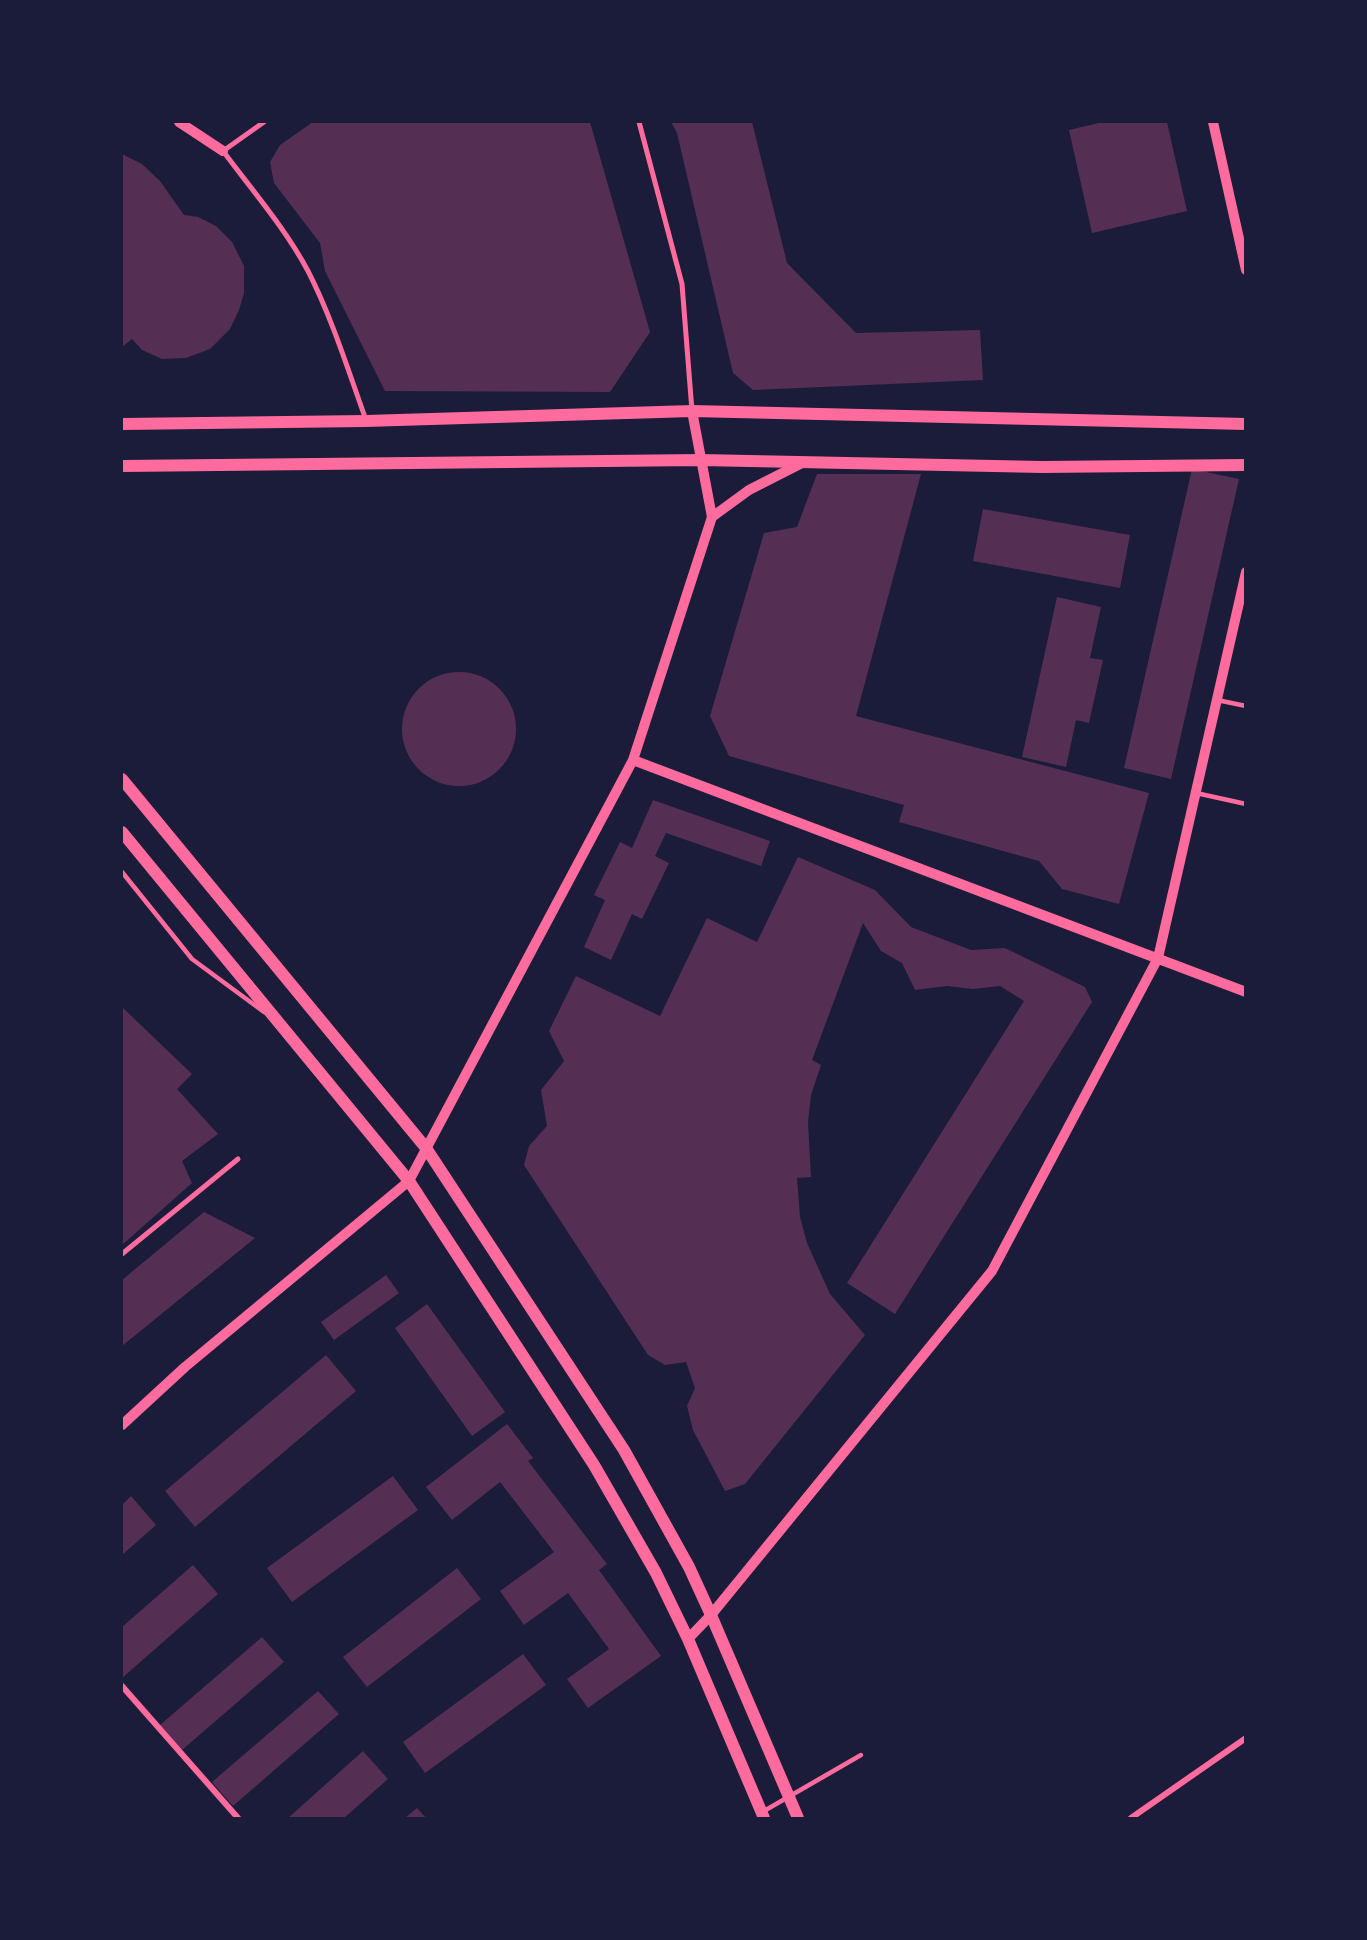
<!DOCTYPE html>
<style>
body{margin:0}
#map{position:relative;width:1367px;height:1940px;overflow:hidden;background:#1b1b3a;font-family:Mulish,sans-serif}
canvas{display:block}
.frame{position:absolute;inset:0;border:123px solid #1b1b3a;pointer-events:none}
</style>
<div id="map">
<canvas width="1367" height="1940"></canvas>
<div class="frame"></div>
</div>
<script>
const context = document.querySelector('canvas').getContext('2d');
context.lineJoin = 'round';
function fillPath(path, color) { context.fillStyle = color; context.fill(path, 'evenodd'); }
function trace(path, color, width, dash) { context.strokeStyle = color; context.lineWidth = width; context.lineCap = dash ? 'butt' : 'round'; context.setLineDash(dash || []); context.stroke(path); }
fillPath(new Path2D(`
 M313,122H590L650,332L610,392L385,391L325,271L320,243L274,183L270,162L280,145Z
 M671,122H752L787,263L856,333L980,330L983,380L753,390L733,373L677,133Z
 M1103,122H1167L1187,211L1092,233L1069,130Z
 M122,154L142,164L160,181L184,215L198,217L216,226L232,242L244,266V293L239,310L230,329L210,349L186,358L162,359L142,350L132,339L122,347Z
 M1192,469L1239,479L1171,779L1124,768Z
 M817,474H921L856,716L1149,793L1119,904L1062,889L1039,861L899,822L904,805L729,756L710,716L764,533L797,527Z
 M983,509L1130,535L1120,588L973,561Z
 M1057,597L1101,607L1090,658L1103,660L1089,723L1076,720L1066,767L1022,757Z
 M402 729a57 57 0 1 1 114 0a57 57 0 1 1-114 0Z
 M653,800L770,841L761,866L666,833L655,856L669,863L642,919L632,914L611,960L584,947L605,900L594,895L620,842L632,848Z
 M798,857L875,890L911,927L971,950L1005,948L1085,987L1092,1002L895,1314L847,1283L1024,1001L1000,986L973,989L947,986L915,990L902,963L881,951L863,923L812,1060L821,1065L811,1095L808,1122L811,1177L797,1178L800,1217L807,1243L830,1294L865,1335L745,1484L725,1491L693,1430L687,1406L695,1388L686,1362L665,1365L648,1355L524,1165L529,1146L547,1126L541,1090L564,1061L549,1031L576,976L660,1016L707,918L757,942Z
 M122,1007L192,1074L177,1089L218,1134L182,1161L192,1183L122,1245Z
 M204,1212L255,1238L122,1346V1280Z
 M386,1275L399,1293L334,1340L321,1322Z
 M427,1304L505,1412L472,1436L395,1328Z
 M326,1355L356,1391L195,1527L165,1491Z
 M507,1424L533,1458L528,1461L607,1564L599,1570L661,1656L588,1708L567,1679L609,1649L568,1593L524,1625L500,1591L554,1552L500,1482L452,1520L426,1487Z
 M393,1476L418,1510L292,1602L267,1568Z
 M131,1496L156,1525L122,1555V1505Z
 M193,1565L218,1594L122,1678V1627Z
 M457,1568L481,1599L367,1687L343,1657Z
 M262,1637L284,1662L182,1750L160,1725Z
 M523,1654L546,1685L425,1773L403,1742Z
 M318,1691L339,1714L233,1806L212,1782Z
 M363,1751L388,1779L344,1818H288Z
 M417,1808L426,1818H405Z`), '#542f53');
trace(new Path2D(`
 M1217,700L1246,706
 M1196,793L1246,804
 M122,872L192,959L264,1012
 M764,1811L861,1755`), '#ff6b9d', 4.5);
trace(new Path2D(`
 M264,122L223,151C252,190 285,228 308,271C332,318 348,370 366,420
 M639,122L682,284L692,411
 M122,1254L238,1159`), '#ff6b9d', 5);
trace(new Path2D(`
 M122,1686L238,1818
 M1131,1818L1246,1738`), '#ff6b9d', 6);
trace(new Path2D(`
 M179,122L223,151
 M1213,122L1246,270
 M712,517L749,490L804,462
 M633,760L1246,992
 M122,1425L185,1367L409,1181L633,760L712,517L692,411
 M688,1639L711,1615L992,1271L1158,958L1246,572`), '#ff6b9d', 10);
trace(new Path2D(`
 M122,424L366,421L692,411L1246,424
 M122,466L701,460L1042,467L1246,465
 M122,779L426,1148L624,1450L689,1567L711,1615L798,1818
 M122,832L409,1181L594,1465L656,1573L688,1639L764,1818`), '#ff6b9d', 12);
</script>
